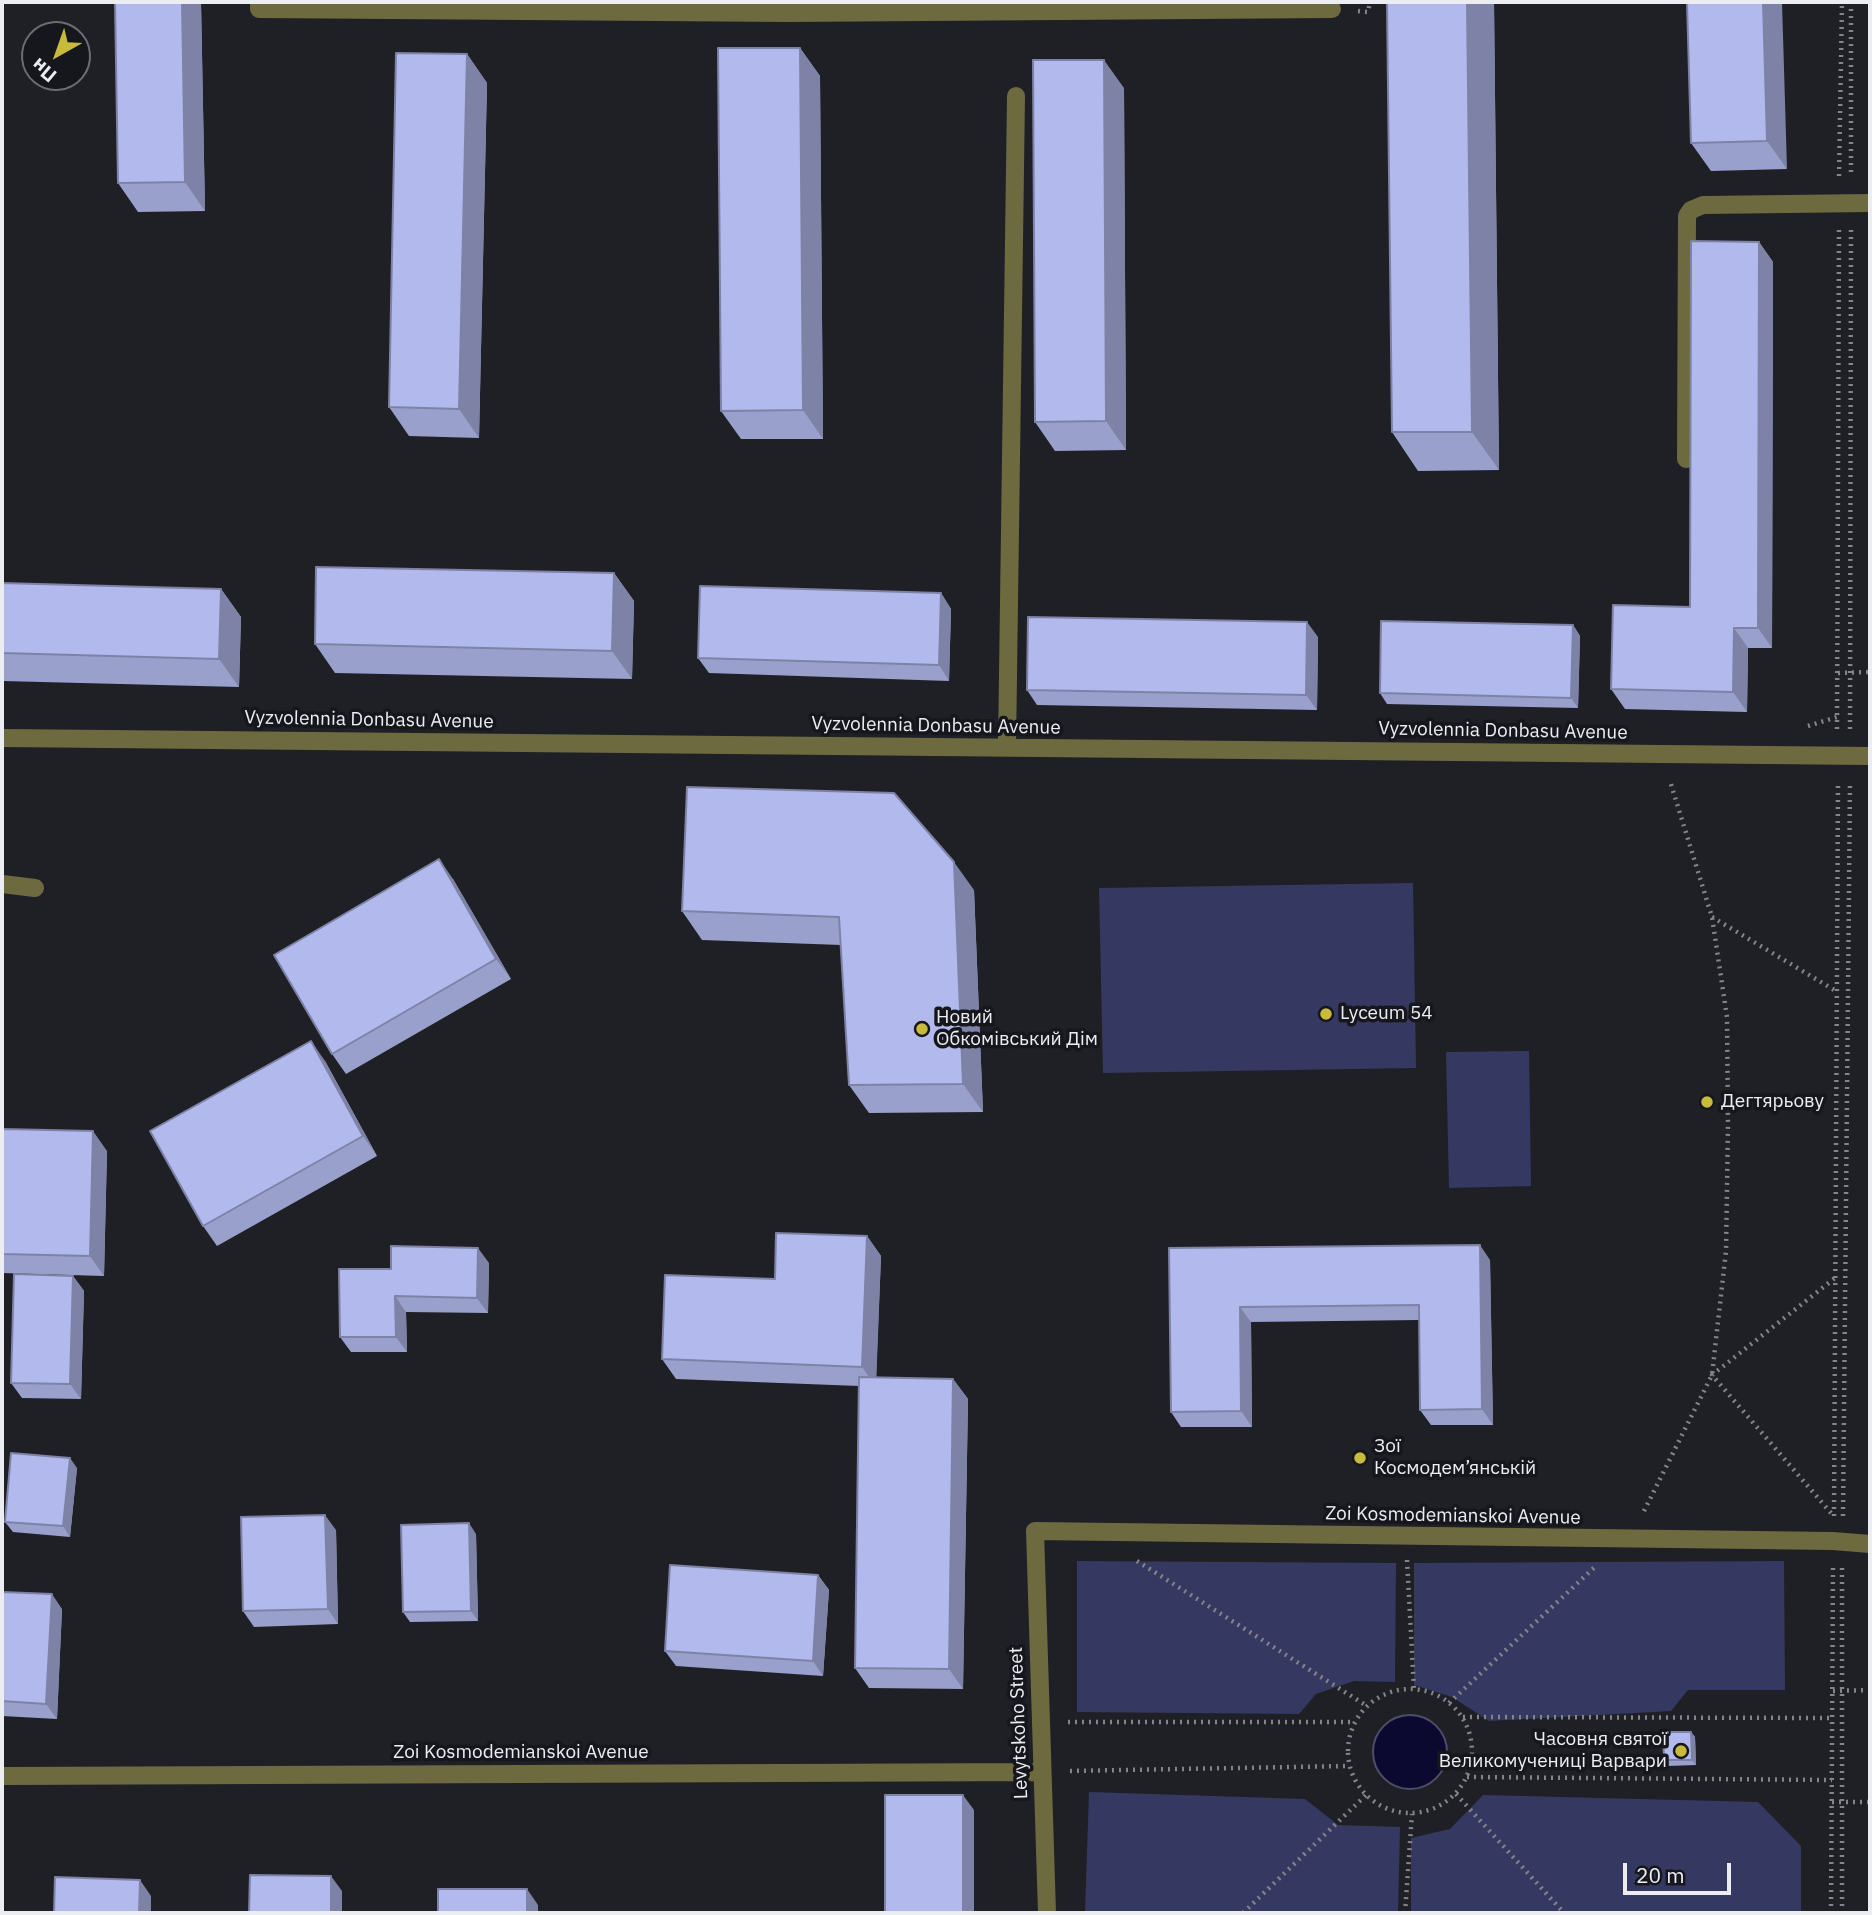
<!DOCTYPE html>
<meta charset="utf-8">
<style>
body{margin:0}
#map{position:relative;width:1872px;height:1915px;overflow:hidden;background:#1f2025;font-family:"IBM Plex Sans",sans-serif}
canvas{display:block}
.frame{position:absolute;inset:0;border:4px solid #ecedf1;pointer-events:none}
.north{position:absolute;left:21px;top:21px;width:70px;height:70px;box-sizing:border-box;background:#16171c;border:2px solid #6c6d71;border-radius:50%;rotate:220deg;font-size:19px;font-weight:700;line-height:28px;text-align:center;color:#ecedf1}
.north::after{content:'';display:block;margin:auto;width:24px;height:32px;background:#c8bb3b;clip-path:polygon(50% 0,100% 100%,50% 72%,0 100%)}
.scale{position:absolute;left:1623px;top:1863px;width:108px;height:32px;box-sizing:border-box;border:4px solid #ecedf1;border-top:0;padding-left:9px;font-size:21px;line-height:24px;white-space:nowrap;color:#ecedf1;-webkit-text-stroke:5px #16171c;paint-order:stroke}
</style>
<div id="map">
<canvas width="1872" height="1915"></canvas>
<div class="frame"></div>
<div class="north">Пн</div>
<div class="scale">20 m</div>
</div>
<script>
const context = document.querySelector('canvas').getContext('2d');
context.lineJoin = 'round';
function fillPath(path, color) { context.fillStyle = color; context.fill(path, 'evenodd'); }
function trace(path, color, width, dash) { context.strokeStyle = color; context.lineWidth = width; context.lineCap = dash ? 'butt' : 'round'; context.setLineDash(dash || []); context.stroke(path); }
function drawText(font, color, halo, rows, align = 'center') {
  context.font = font + ' "IBM Plex Sans",sans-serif'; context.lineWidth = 7; context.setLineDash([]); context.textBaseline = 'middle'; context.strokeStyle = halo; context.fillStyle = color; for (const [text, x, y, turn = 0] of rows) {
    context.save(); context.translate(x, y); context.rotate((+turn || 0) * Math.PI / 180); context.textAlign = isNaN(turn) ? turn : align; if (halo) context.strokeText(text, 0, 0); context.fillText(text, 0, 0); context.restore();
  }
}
fillPath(new Path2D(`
 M1413,883L1416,1068L1103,1073L1099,888Z
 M1529,1051L1531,1186L1449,1188L1446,1052Z
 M1077,1561L1396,1563L1395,1682L1354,1681L1316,1694L1299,1714L1077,1712Z
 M1784,1561L1785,1690H1688L1671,1711L1489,1721L1452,1697L1414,1685V1563Z
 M1089,1792L1305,1799L1338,1825L1400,1827L1398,1913H1085Z
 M1483,1795L1758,1802L1801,1846V1913H1411V1838L1450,1829Z`), '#353962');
const water = new Path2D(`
 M1373 1752a37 37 0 1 1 74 0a37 37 0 1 1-74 0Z`);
fillPath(water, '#0b092f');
trace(water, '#4e4d69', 2);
trace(new Path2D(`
 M1851,2V176
 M1358,11L1368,12L1370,2
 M1839,176L1842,2
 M1838,673L1870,672
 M1808,726L1837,717
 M1837,729L1839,230
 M1850,729L1851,230
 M1712,917L1836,991
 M1644,1511L1712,1375L1726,1251L1728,1122L1727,1017L1712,917L1670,781
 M1831,1513L1712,1375L1835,1278
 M1834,1516L1838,783
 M1843,1516L1850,783
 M1407,1560L1414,1689
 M1137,1561L1367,1706
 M1348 1751a62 62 0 1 1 124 0a62 62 0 1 1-124 0Z
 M1833,1691L1870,1690
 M1449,1703L1597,1565
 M1463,1717L1832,1718
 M1068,1722H1355
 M1070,1771L1348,1766
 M1467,1777L1832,1780
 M1456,1794L1564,1913
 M1832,1802H1870
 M1243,1913L1366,1795
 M1405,1913L1412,1814
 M1831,1913L1833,1567
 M1842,1913V1567`), '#84858a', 4.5, [2, 5]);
trace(new Path2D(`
 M259,2V9L789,13L1332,9
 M1686,459L1687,216L1691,210L1703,205L1870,203
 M2,738L1870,756
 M1007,747L1016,96
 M2,884L35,888
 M2,1776L1041,1772
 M1047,1913L1035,1531L1833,1541L1870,1544`), '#6e6a40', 18);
fillPath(new Path2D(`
 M115,2H201L205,211L138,212L118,183Z
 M1387,2H1494L1499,470L1418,471L1392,432Z
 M1687,2L1787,169L1711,171L1691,143Z
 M800,48L820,76L823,439H741L721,411Z
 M467,54L487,83L479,438L409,436L389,407Z
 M1124,88L1126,450L1055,451L1035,422Z
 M1759,242L1773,262L1772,648H1748L1747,712L1625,709L1611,689L1690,607Z
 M614,573L634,601L632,679L335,673L315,644Z
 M2,583L221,589L241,617L239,687L2,681Z
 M941,593L951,609L949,681L709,673L698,658Z
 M1573,625L1580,636L1578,708L1387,704L1380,693Z
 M1318,637L1317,710L1037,705L1027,690Z
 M453,879L511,979L346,1074L332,1054Z
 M974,890L983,1112L869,1113L849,1085L841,945L702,940L682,911Z
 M325,1061L377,1156L217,1246L203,1226Z
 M2,1129L107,1151L104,1276L2,1273Z
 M867,1236L881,1256L876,1377L953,1379L968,1399L963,1689L869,1688L855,1668L859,1386L676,1379L662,1359L775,1279Z
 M1169,1248L1490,1260L1493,1425H1431L1420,1410L1419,1320L1251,1322L1252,1427H1181L1171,1412Z
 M489,1263L488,1313L406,1312L407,1352H351L340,1337L391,1269Z
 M73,1276L84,1291L81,1399L22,1398L11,1383Z
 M77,1468L70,1537L13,1532L5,1522Z
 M336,1530L338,1624L254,1627L243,1611Z
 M476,1534L478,1621L410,1622L403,1612Z
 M818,1575L829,1590L823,1676L676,1666L665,1651Z
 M2,1592L62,1609L57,1719L2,1716Z
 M1691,1732L1695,1737L1696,1765L1668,1766L1664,1760Z`), '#99a0cc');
fillPath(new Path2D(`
 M182,2H201L205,211L185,182Z
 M1467,2H1494L1499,470L1472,432Z
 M1763,2H1782L1787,169L1767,141Z
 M800,48L820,76L823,439L803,410Z
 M467,54L487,83L479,438L459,409Z
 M1104,60L1124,88L1126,450L1106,421Z
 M1759,242L1773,262L1772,648L1758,628Z
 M614,573L634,601L632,679L612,651Z
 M221,589L241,617L239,687L219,659Z
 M941,593L951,609L949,681L939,665Z
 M1307,622L1318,637L1317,710L1306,695Z
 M1573,625L1580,636L1578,708L1571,698Z
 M1734,628L1748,648L1747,712L1733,692Z
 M439,859L453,879L511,979L496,959Z
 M954,862L974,890L983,1112L963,1084Z
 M311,1041L325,1061L377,1156L363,1136Z
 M93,1131L107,1151L104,1276L90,1256Z
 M867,1236L881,1256L876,1387L862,1367Z
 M1480,1245L1490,1260L1493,1425L1482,1409Z
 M478,1248L489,1263L488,1313L477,1298Z
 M73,1276L84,1291L81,1399L70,1384Z
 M395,1296L406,1312L407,1352L396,1337Z
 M1240,1307L1251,1322L1252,1427L1241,1411Z
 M953,1379L968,1399L963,1689L949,1669Z
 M70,1458L77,1468L70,1537L63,1526Z
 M325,1515L336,1530L338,1624L328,1609Z
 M469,1523L476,1534L478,1621L471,1611Z
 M818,1575L829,1590L823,1676L813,1661Z
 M52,1594L62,1609L57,1719L46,1704Z
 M1691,1732L1695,1737L1696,1765L1692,1760Z
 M963,1795L974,1810V1913H963Z
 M331,1876L342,1891V1913H331Z
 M140,1880L151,1896V1913H139Z
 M527,1889L538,1905V1913H527Z`), '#7d82a6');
const building = new Path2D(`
 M115,2H182L185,182L118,183Z
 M1387,2H1467L1472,432H1392Z
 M1687,2H1763L1767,141L1691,143Z
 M718,48H800L803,410L721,411Z
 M396,53L467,54L459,409L389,407Z
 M1033,60H1104L1106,421L1035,422Z
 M1691,241L1759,242L1758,628H1734L1733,692L1611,689L1613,605L1690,607Z
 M316,567L614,573L612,651L315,644Z
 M2,583L221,589L219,659L2,653Z
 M700,586L941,593L939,665L698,658Z
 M1028,617L1307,622L1306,695L1027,690Z
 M1381,621L1573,625L1571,698L1380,693Z
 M687,787L894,793L954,862L963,1084L849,1085L839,917L682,911Z
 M439,859L496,959L332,1054L274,955Z
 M311,1041L363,1136L203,1226L150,1131Z
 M2,1129L93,1131L90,1256L2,1254Z
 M776,1233L867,1236L862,1367L662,1359L665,1275L775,1279Z
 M1480,1245L1482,1409L1420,1410L1419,1305L1240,1307L1241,1411L1171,1412L1169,1248Z
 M391,1246L478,1248L477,1298L395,1296L396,1337H340L339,1269H391Z
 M14,1274L73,1276L70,1384L11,1383Z
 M859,1377L953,1379L949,1669L855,1668Z
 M11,1453L70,1458L63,1526L5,1522Z
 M325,1515L328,1609L243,1611L241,1517Z
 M469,1523L471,1611L403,1612L401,1525Z
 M670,1565L818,1575L813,1661L665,1651Z
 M2,1592L52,1594L46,1704L2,1701Z
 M1663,1732H1691L1692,1760H1664Z
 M885,1795H963V1913H885Z
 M250,1875L331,1876V1913H249Z
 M55,1877L140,1880L139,1913H54Z
 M438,1889H527V1913H438Z`);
fillPath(building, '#b2baed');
trace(building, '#7d82a6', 2);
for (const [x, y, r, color] of [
 [1326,1014,7,"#c8bb3b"],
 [922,1029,7,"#c8bb3b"],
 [1707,1102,7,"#c8bb3b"],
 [1360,1458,7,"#c8bb3b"],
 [1681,1751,7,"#c8bb3b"]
]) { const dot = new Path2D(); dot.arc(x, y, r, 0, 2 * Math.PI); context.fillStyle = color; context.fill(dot); trace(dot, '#16171c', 2.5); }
drawText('19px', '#ecedf1', '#16171c', [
 ["Vyzvolennia Donbasu Avenue",369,720,1],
 ["Vyzvolennia Donbasu Avenue",936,726,1],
 ["Vyzvolennia Donbasu Avenue",1503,731,1],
 ["Zoi Kosmodemianskoi Avenue",1453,1516,1],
 ["Levytskoho Street",1019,1723,-92],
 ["Zoi Kosmodemianskoi Avenue",521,1753]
]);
drawText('19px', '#ecedf1', '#16171c', [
 ["Lyceum 54",1340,1014],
 ["Новий",936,1018],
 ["Обкомівський Дім",936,1040],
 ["Дегтярьову",1721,1102],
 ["Зої",1374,1447],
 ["Космодем’янській",1374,1469],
 ["Часовня святої",1667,1740,"right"],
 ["Великомучениці Варвари",1667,1762,"right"]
], 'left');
</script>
